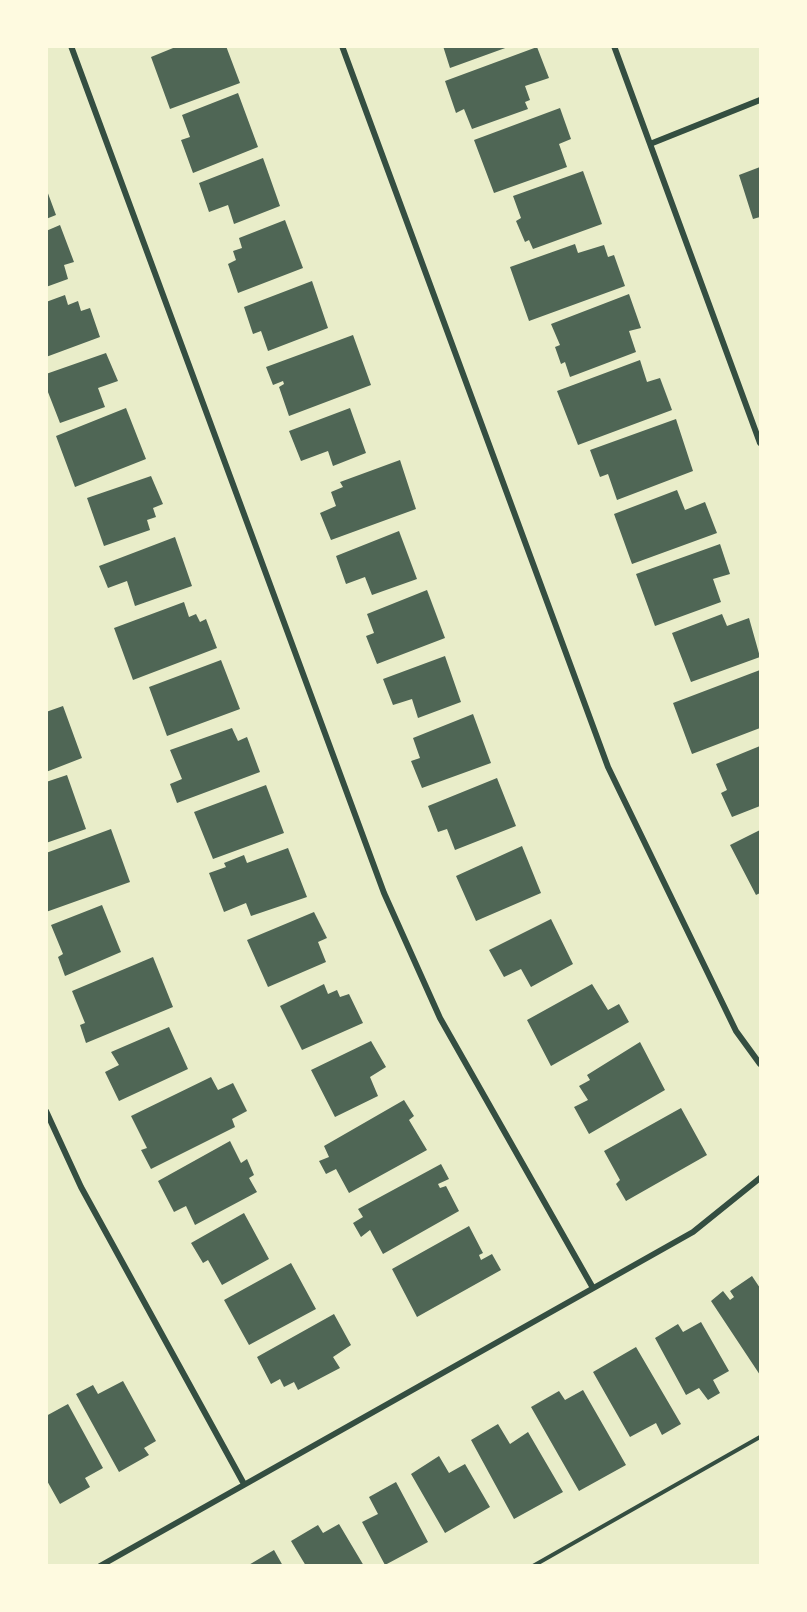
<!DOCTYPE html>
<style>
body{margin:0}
#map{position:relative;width:807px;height:1612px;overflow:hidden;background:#e9edc9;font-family:"DM Sans",sans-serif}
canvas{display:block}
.frame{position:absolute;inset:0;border:48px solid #fefae0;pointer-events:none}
</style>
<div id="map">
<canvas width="807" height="1612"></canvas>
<div class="frame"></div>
</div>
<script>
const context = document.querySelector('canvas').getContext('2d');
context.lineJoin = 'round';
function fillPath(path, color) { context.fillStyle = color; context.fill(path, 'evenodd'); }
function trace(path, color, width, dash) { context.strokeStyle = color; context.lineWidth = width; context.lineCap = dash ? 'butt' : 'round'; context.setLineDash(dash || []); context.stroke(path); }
fillPath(new Path2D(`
 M178,46H226L240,83L170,109L151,57Z
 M443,46H508V47L450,68Z
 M537,47L549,78L525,86L530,100L525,102L528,109L472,129L464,109L456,113L445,81Z
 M238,93L258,147L193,173L181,140L190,137L182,115Z
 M560,108L571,139L559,144L567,167L494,193L474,140Z
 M263,158L280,206L234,224L228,205L209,212L199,183Z
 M760,167V217L753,219L739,175Z
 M583,171L602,224L533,249L529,240L525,242L516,221L521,218L513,196Z
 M46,188L56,215L46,219Z
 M285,220L303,268L238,293L228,264L236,260L233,251L242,248L239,238Z
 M60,225L74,262L64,265L68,279L46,287V231Z
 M575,244L578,253L604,245L608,257L614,255L625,286L529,321L510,267Z
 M312,281L328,328L268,351L261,331L253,334L244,307Z
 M629,294L641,328L629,331L636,352L570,377L565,362L561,364L555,347L560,345L551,324Z
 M65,295L68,305L78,301L81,311L90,308L100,337L46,357V302Z
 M353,335L371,385L289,416L279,387L284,384L283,381L273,385L266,367Z
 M106,353L118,381L98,388L105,407L60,423L46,387V374Z
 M640,360L647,382L660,378L672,410L578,445L557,391Z
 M126,408L146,459L75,487L56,436Z
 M350,408L366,453L333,466L328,451L301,461L289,431Z
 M676,419L693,471L617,500L608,474L600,477L590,450Z
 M400,460L416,509L331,540L320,513L336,506L331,492L343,487L340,482Z
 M151,476L163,504L153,508L156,517L147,520L150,530L104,546L87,498Z
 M677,490L685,510L705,502L717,533L632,564L614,514Z
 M399,531L417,579L372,595L365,577L346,584L336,556Z
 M175,537L192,586L135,606L127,581L108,588L99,566Z
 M720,544L730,574L713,579L721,602L655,626L636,574Z
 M427,590L445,638L377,664L366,636L374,633L367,614Z
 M184,602L189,617L196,614L200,622L206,619L217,648L133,680L114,628Z
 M722,614L727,626L749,618L760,657L691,682L672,633Z
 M445,656L461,702L418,718L412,699L393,705L383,679Z
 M221,660L240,709L167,736L149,687Z
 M760,670V728L692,754L673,703Z
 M63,706L82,758L46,772V712Z
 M473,714L491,763L422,788L411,761L420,758L413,738Z
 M232,728L238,741L247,737L260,772L177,803L170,784L182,779L170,750Z
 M760,746V806L732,817L721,793L727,790L716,764Z
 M67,775L86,829L46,843V782Z
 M497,778L516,826L455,850L447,829L438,832L428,806Z
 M266,785L284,833L213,859L194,812Z
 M111,829L130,882L46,912V853Z
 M760,830V893L756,895L730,845Z
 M522,846L541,893L476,921L456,876Z
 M288,848L307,897L251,916L246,903L224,912L209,873L226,867L224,863L244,855L247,863Z
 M102,905L121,952L65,976L58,957L63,954L51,925Z
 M314,912L327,938L318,942L326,962L268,987L247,940Z
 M551,919L573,964L531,987L521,969L504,977L489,950Z
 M153,957L173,1007L86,1043L80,1025L85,1023L72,991Z
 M324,984L328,994L337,990L340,997L349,994L363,1023L302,1050L280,1006Z
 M592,984L608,1010L619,1004L629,1022L551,1066L527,1020Z
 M169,1027L188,1069L119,1101L105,1072L119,1065L111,1052Z
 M371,1041L386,1067L370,1077L378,1096L335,1117L311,1070Z
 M640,1042L665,1090L589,1134L574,1107L588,1100L579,1086L590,1080L587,1075Z
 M211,1077L218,1090L233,1083L247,1111L232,1119L235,1127L151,1169L141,1150L147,1148L131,1116Z
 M404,1100L414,1116L409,1120L427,1150L349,1193L336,1169L326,1174L319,1161L329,1157L324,1146Z
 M681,1108L707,1155L626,1201L616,1184L620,1180L604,1151Z
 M230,1141L241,1163L247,1159L254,1175L249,1178L257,1192L195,1225L186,1206L174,1212L158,1181Z
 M441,1164L449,1179L438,1184L440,1188L446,1186L459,1211L383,1254L370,1230L361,1237L353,1223L363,1217L358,1209Z
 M244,1213L269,1259L222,1285L208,1260L203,1263L191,1243Z
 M469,1226L483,1253L479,1255L481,1260L492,1254L501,1270L417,1317L392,1269Z
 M291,1263L316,1309L249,1345L224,1300Z
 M752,1276L760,1288V1375L711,1301L723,1291L730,1300L734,1297L730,1291Z
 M334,1314L351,1345L333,1357L340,1368L298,1390L294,1382L284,1387L280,1379L271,1384L257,1357Z
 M701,1322L729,1371L713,1380L720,1393L708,1400L699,1388L686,1395L655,1338L678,1324L683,1332Z
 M636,1347L681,1424L662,1435L656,1423L630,1437L593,1372Z
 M123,1381L156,1441L144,1448L149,1455L119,1472L76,1394L93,1385L98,1394Z
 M583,1390L626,1465L579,1491L531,1407L559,1391L565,1400Z
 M68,1404L103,1468L85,1478L90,1487L60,1504L46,1479V1416Z
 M498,1424L510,1444L528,1432L563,1492L514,1519L471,1440Z
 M439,1456L449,1473L465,1464L490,1507L445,1533L411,1474Z
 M396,1482L428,1542L385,1565L362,1522L378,1514L369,1497Z
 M339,1524L364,1566H306L291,1541L318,1525L323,1533Z
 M274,1550L283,1566H247Z`), '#4f6655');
trace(new Path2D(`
 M533,1566L760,1437`), '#344e41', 4);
trace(new Path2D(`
 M71,46L384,893L440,1018L593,1288
 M342,46L608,767L736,1031L760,1064
 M614,46L760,443
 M650,144L760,100
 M46,1111L81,1187L244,1484
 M100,1566L693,1232L760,1178`), '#344e41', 6);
</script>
